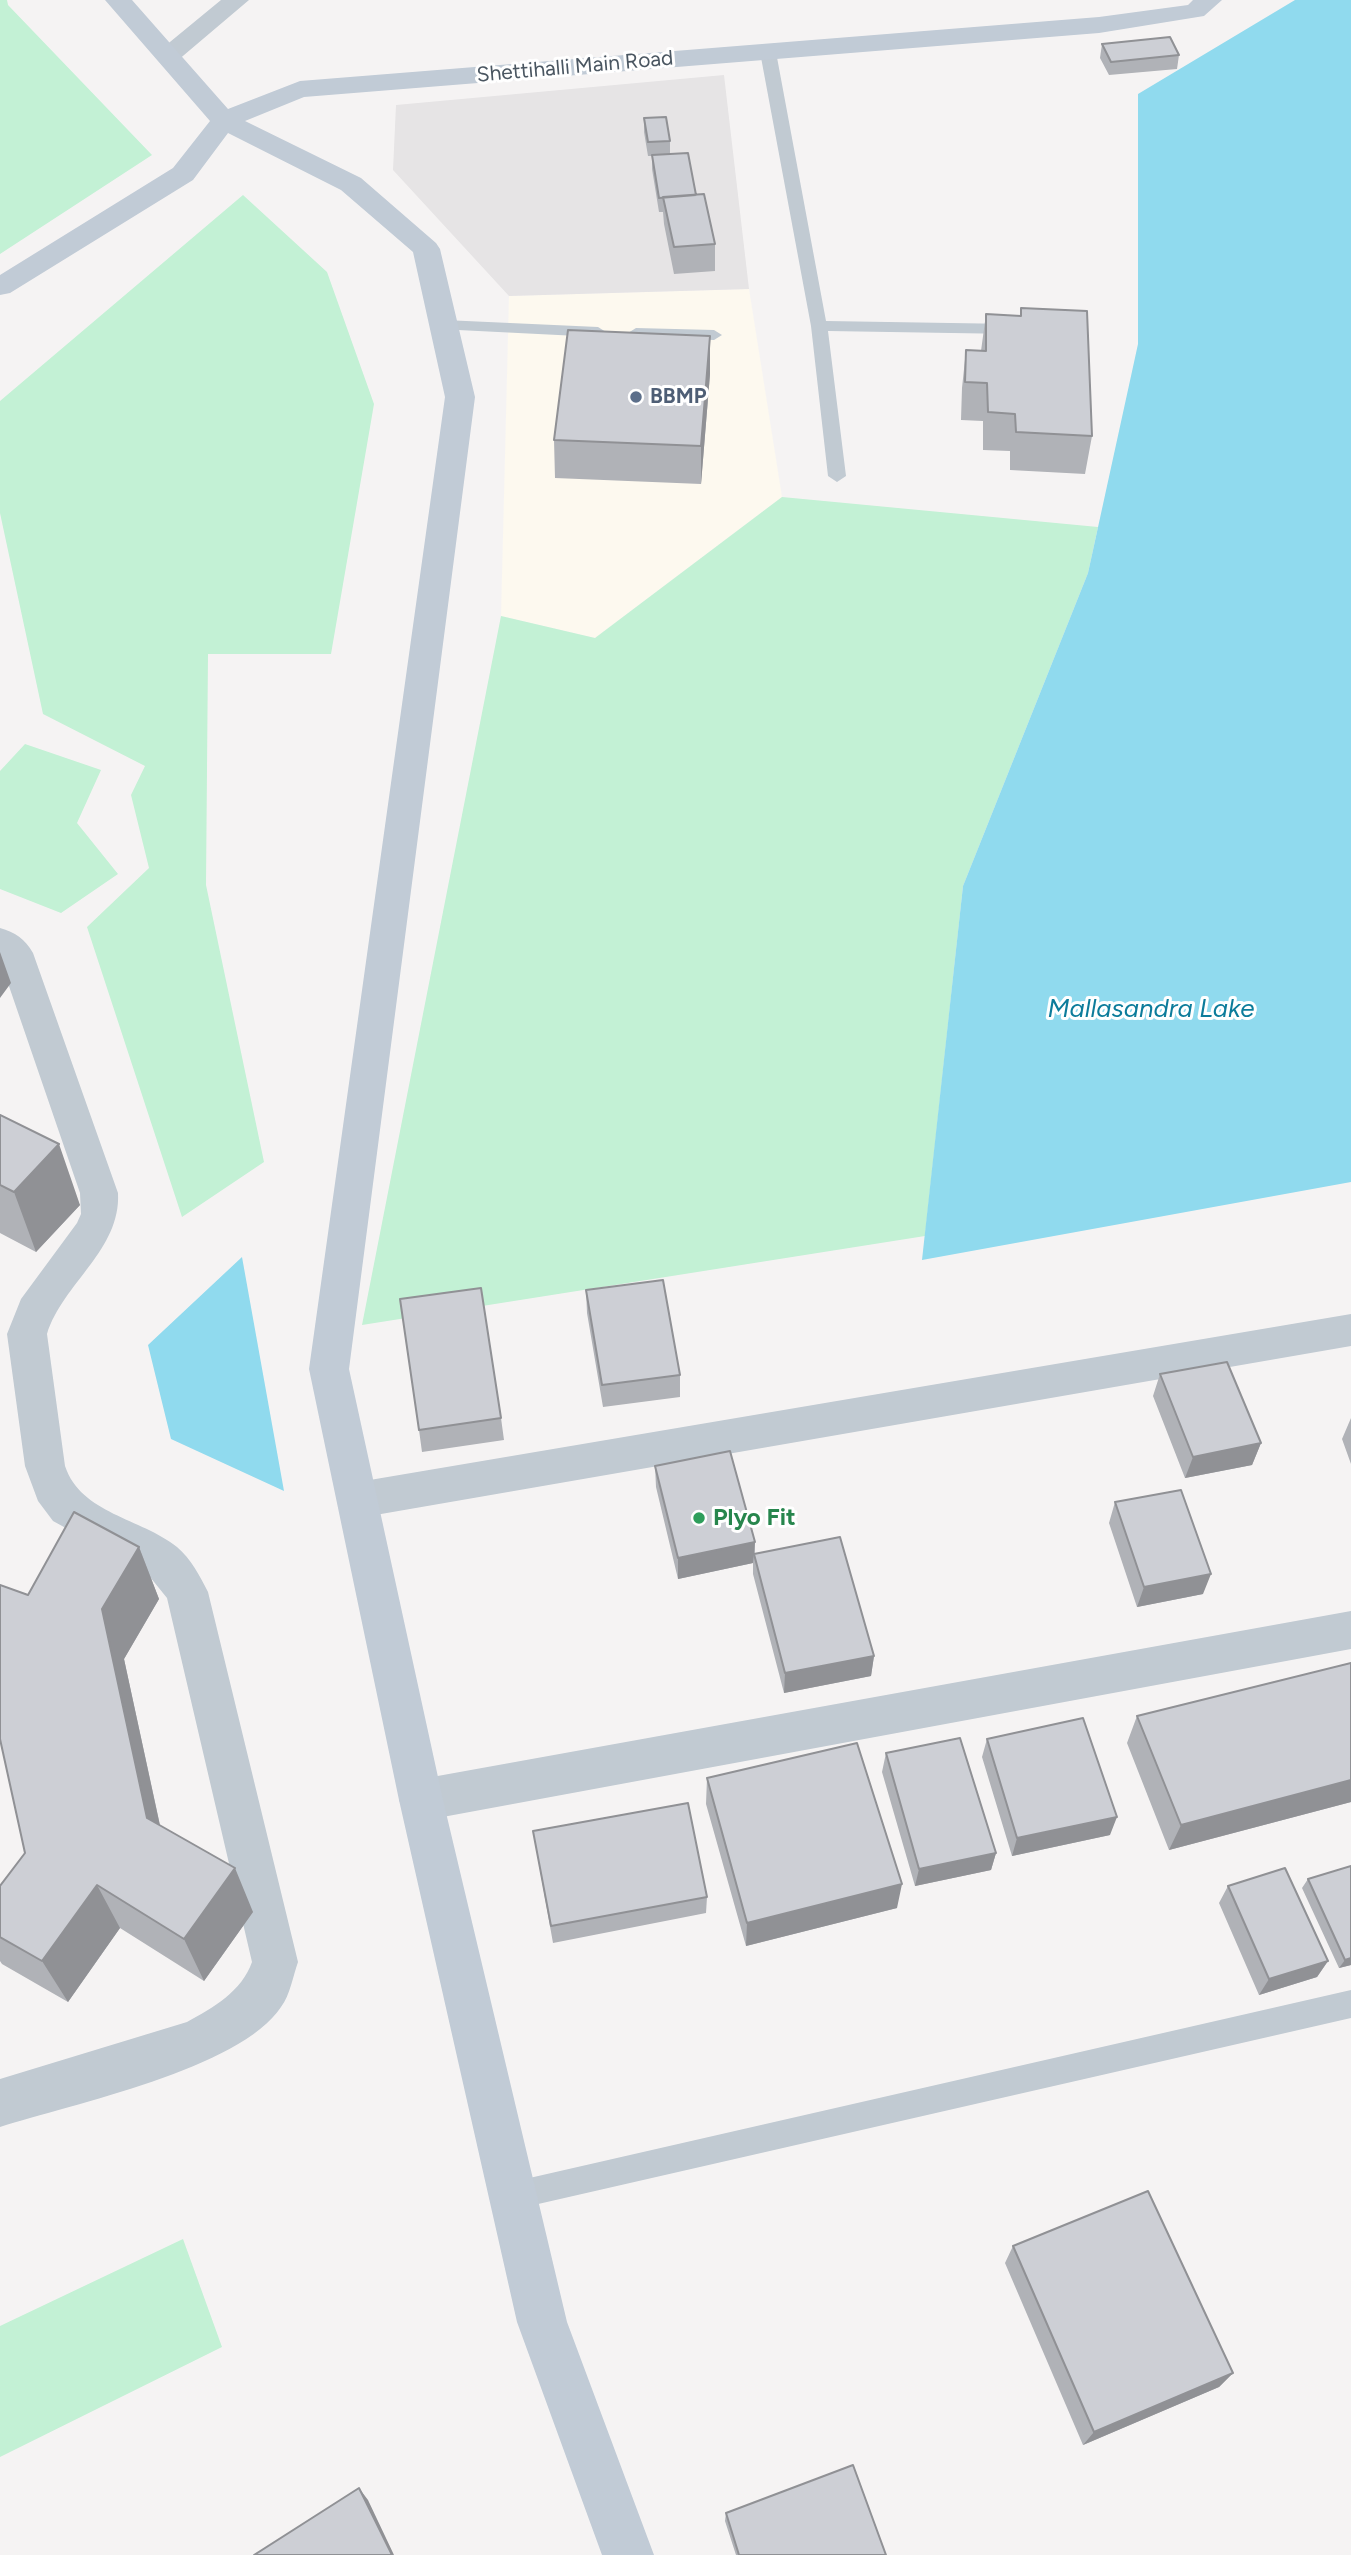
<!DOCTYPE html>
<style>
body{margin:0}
canvas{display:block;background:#f5f3f3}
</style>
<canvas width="1351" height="2555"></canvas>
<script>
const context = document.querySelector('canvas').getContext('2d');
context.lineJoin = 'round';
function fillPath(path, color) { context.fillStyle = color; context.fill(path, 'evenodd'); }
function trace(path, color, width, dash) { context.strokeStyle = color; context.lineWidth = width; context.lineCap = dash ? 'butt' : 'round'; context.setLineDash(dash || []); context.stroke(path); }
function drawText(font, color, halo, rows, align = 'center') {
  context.font = font + ' Figtree,sans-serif'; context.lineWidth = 6; context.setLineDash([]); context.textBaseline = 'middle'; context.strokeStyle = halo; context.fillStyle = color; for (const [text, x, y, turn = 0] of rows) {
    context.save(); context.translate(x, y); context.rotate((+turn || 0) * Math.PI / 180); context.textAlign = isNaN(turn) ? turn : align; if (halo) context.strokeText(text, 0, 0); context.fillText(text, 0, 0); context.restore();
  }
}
fillPath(new Path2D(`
 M749,289L782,497L595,638L501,616L509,296Z`), '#fdf9ef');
fillPath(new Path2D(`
 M724,75L749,289L509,296L393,170L396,105Z`), '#e6e4e5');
fillPath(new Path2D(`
 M0,0H7L8,5L152,155L0,254Z
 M243,195L327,272L374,404L331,654H208L206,885L264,1162L182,1217L87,927L149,868L131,795L145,766L43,714L0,513V401Z
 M782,497L1098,527L1088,573L963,886L925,1236L362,1325L501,616L595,638Z
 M25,744L101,770L77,823L118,874L61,913L0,889V771Z
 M183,2239L222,2347L0,2457V2326Z`), '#c3f1d5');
fillPath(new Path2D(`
 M1295,0H1351V1182L922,1260L963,886L1088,573L1138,344V94Z
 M242,1257L284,1491L171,1439L148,1345Z`), '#90daee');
fillPath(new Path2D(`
 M768,47L776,52L826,321L1013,324L1021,329L1013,334L828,331L846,476L837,482L828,476L811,326L760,52Z
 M444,320L598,327L606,332L598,337L438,329L436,325Z
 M636,328L714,330L722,335L714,340L630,337L628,333Z
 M1351,1990V2018L512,2210L502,2206L498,2196L502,2186L512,2182Z`), '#c1cad2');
fillPath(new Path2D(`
 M221,0H249L177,61H159L155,56L159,51Z
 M0,928C15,932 25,939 33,953L118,1193C121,1250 63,1283 47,1334L65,1466C81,1514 141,1518 177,1547C191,1559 200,1576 208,1592L298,1962C293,1976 290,1995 281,2007C240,2069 72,2104 0,2127V2079L187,2022C213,2008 242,1991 252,1962L167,1598L146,1572L53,1521L38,1501L25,1466L7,1334L21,1299L77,1223L81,1214L80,1193L0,960Z
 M1351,1314V1346L358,1518L344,1513L338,1500L344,1487L358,1482Z
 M1351,1611V1649L421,1821L405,1815L399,1800L405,1785L421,1779Z`), '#c1cad2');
fillPath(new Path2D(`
 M105,0H132L228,109L300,81L1099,17L1188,5L1193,0H1222L1204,16L1099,33L304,97L245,121L361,178L436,243L440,249L475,397L349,1369L443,1800L567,2322L654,2555H602L517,2322L399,1800L309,1369L445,397L413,252L341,190L228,133L193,180L10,293L0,295V275L173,168L210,121Z`), '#c1cbd6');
fillPath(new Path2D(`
 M1102,44L1179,55L1177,69L1109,75L1100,58Z
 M644,118L670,141V154L696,195L715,244V271L674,274L664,224L663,212H659L652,169V156H648L644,132Z
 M1021,308L1092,436L1085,474L1010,470V451L983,450V421L961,420L962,388L966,350L981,351L986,314L1020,316Z
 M710,374L701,484L555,478L554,440Z
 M0,1115L80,1205L36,1252L0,1233Z
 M586,1290L680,1375V1397L603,1407L587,1313Z
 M1160,1374L1261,1443L1252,1465L1185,1478L1153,1396Z
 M501,1418L504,1440L422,1452L419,1430Z
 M1351,1418V1464L1342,1439Z
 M655,1466L755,1542V1553L874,1656L871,1676L784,1693L753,1574V1563L678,1579L656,1487Z
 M1115,1502L1203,1594L1137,1607L1109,1523Z
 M139,1547L159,1599L124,1659L160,1825L253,1912L204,1981L120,1928L68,2002L2,1964L0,1961V1886L25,1853L28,1595Z
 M1351,1663V1802L1169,1850L1127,1743L1137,1716Z
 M987,1739L1110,1835L1012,1856L982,1757Z
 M886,1753L996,1853L991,1870L915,1886L882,1772Z
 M707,1778L897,1908L746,1946L706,1804Z
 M533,1831L707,1897L706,1913L553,1943Z
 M1308,1879L1351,1965L1339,1968L1302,1888Z
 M1228,1886L1328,1961L1317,1977L1259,1995L1219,1903Z
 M1013,2246L1233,2373L1219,2387L1083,2445L1005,2263Z
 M726,2513L886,2555H736L725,2521Z`), '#b0b2b7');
fillPath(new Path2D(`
 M710,336V374L701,484V446Z
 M0,952L11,983L0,998Z
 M59,1144L80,1205L36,1252L14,1192Z
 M1261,1443L1252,1465L1185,1478L1193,1457Z
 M755,1542L753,1563L678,1579V1558Z
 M139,1547L159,1599L124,1659L168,1863L147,1818L102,1609Z
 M1211,1574L1203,1594L1137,1607L1144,1587Z
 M874,1656L871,1676L784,1693L785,1673Z
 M1351,1780V1802L1169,1850L1181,1825Z
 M1117,1817L1110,1835L1012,1856L1017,1838Z
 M996,1853L991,1870L915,1886L919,1869Z
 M235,1868L253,1912L204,1981L184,1939Z
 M902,1884L897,1908L746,1946L747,1923Z
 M97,1885L120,1928L68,2002L42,1961Z
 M1351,1958V1965L1339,1968L1345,1960Z
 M1328,1961L1317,1977L1259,1995L1269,1979Z
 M1233,2373L1219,2387L1083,2445L1094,2432Z
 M359,2488L368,2500L394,2555H392Z`), '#909195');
const building = new Path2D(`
 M1170,37L1179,55L1111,62L1102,44Z
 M666,117L670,141L648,142L644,118Z
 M688,153L696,195L659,198L652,155Z
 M704,194L715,244L674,247L663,197Z
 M1021,308L1087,311L1092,436L1016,432L1015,414L988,412L987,383L965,382L966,350L986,351V314L1021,316Z
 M568,330L710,336L701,446L554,440Z
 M0,1115L59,1144L14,1192L0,1185Z
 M663,1280L680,1375L602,1385L586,1290Z
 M481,1288L501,1418L419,1430L400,1299Z
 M1227,1362L1261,1443L1193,1457L1160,1374Z
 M730,1451L755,1542L678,1558L655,1466Z
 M1181,1490L1211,1574L1144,1587L1115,1502Z
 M74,1512L139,1547L102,1609L147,1818L235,1868L184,1939L97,1885L42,1961L0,1937V1886L25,1853L0,1739V1585L28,1595Z
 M840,1537L874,1656L785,1673L754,1554Z
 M1351,1663V1780L1181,1825L1137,1716Z
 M1083,1718L1117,1817L1017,1838L987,1739Z
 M960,1738L996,1853L919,1869L886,1753Z
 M857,1743L902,1884L747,1923L707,1778Z
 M688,1803L707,1897L551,1926L533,1831Z
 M1351,1866V1958L1345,1960L1308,1879Z
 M1285,1868L1328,1961L1269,1979L1228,1886Z
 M1148,2191L1233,2373L1094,2432L1013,2246Z
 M853,2465L886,2555H739L726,2513Z
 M359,2488L392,2555H254Z`);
fillPath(building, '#cdcfd5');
trace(building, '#909195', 2);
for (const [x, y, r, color] of [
 [636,397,7,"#5c6f8a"],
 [699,1518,7,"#2e9e5b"]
]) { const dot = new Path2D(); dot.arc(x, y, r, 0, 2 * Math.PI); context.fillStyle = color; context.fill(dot); trace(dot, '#fff', 2.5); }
drawText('21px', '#4a5661', '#fff', [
 ["Shettihalli Main Road",575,67,-5]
]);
drawText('bold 21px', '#4e5e75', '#fff', [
 ["BBMP",650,397]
], 'left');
drawText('bold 24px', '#27864d', '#fff', [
 ["Plyo Fit",713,1518]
], 'left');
drawText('italic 26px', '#0c7c9b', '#fff', [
 ["Mallasandra Lake",1151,1009]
]);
</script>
